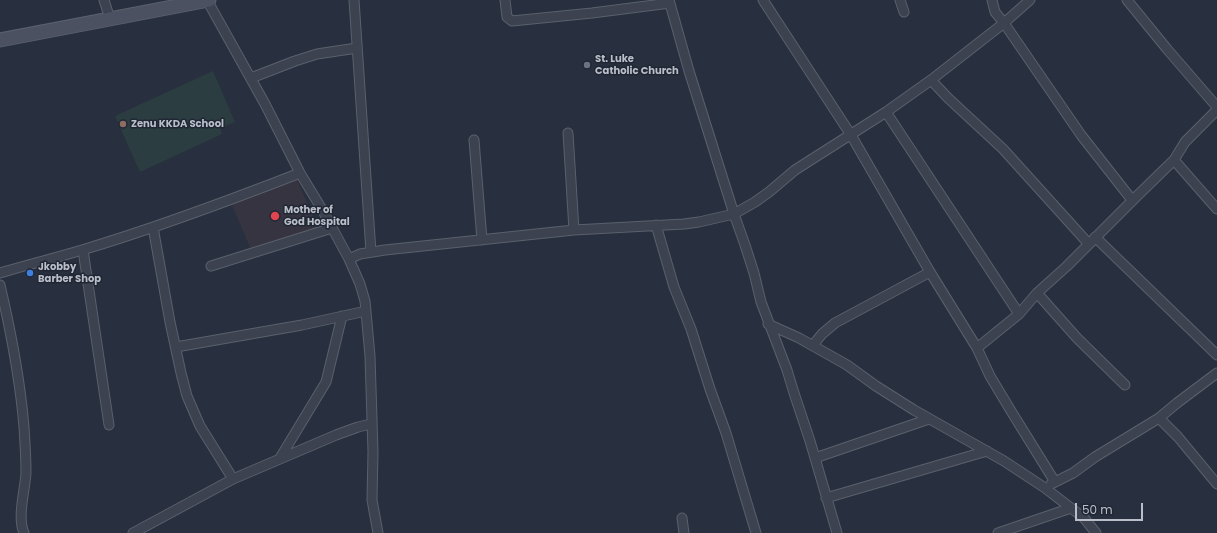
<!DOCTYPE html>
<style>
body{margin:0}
#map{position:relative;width:1217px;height:533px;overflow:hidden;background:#28303f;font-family:Poppins,sans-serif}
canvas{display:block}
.scale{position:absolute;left:1075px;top:503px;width:68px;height:18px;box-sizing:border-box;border:2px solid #b9bec9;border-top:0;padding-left:5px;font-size:12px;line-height:14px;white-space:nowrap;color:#b9bec9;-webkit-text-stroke:3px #212734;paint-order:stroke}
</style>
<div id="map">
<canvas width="1217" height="533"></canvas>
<div class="scale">50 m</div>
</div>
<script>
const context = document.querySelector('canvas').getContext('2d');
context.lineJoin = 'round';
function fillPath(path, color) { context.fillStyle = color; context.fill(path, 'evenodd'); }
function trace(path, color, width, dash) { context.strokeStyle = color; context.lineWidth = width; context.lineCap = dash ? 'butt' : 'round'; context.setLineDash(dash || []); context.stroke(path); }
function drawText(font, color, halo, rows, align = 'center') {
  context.font = font + ' Poppins,sans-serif'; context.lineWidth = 3; context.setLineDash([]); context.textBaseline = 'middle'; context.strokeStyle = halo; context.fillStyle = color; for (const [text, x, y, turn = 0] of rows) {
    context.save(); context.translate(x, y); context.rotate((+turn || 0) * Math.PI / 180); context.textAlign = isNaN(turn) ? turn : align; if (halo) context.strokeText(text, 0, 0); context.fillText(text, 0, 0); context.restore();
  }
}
fillPath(new Path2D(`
 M297,180L318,227L289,241L252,252L232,205Z`), '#363440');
fillPath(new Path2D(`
 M213,71L235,122L220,128L222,134L140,172L115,116Z`), '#2b3d41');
const street = new Path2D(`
 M104,0L110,19
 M207,0L265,104L300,173L323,211L349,259L360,284L365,301L370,356L373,452L372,500L378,533
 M354,0L371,252
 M505,0L507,17L512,21L592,13L670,3
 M669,0L689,71L734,214L745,245L754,273L761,302L787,370L794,393L810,441L837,533
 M763,0L851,135L930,272L977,348L990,376L1011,411L1055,482
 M900,0L904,12
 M992,0L995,12L1004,23L1081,135L1132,200
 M1127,0L1167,49L1217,107
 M251,78L295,61L317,54L357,48
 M931,80L948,98L1003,149L1088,243
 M886,112L1019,314
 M568,133L574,230
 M474,140L482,240
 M1174,160L1217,209
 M656,225L674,287L691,329L710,389L726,433L756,533
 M153,227L170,322L181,373L187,396L200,426L233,479
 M1095,237L1217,355
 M83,250L109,425
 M349,259L360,254L385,250L574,230L684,224L699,222L734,214L755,202L769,192L795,170L886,112L931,80L1004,23L1030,0
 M211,266L332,228
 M0,273C27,265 55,258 82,250C156,228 228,201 300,173
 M0,285C11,332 20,379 24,427C25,442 26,458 26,473C25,490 17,517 24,533
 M1037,293L1077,338L1125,385
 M768,324L799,338L847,365L876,386L914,410L1004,461L1045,488L1084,518L1096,533
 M813,345L822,334L835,323L930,272
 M176,347L302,325L366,311
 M977,348L1019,314L1037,293L1067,266L1138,195L1174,160L1185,142L1217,110
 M1159,418L1178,437L1217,484
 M280,458L326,382L342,316
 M815,458L929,419
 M1051,484L1073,473L1095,457L1159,418L1177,403L1217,373
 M826,498L987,451
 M682,518L684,533
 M133,533L233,479L336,435L358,427L371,424
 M998,533L1071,508`);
const secondary = new Path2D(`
 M0,40L209,0`);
trace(street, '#5a606c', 11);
trace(secondary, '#5a606c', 15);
trace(street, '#3c424f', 9);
trace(secondary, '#4b5161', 13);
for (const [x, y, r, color] of [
 [587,65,4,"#6b7280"],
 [123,124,4,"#8d6e63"],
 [275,216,5,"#e0444e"],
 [30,273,4,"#3f7fe0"]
]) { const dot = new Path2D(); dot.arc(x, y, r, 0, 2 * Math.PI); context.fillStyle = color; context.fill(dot); trace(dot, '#212734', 1.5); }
drawText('bold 10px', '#b9bec9', '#212734', [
 ["St. Luke",595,59],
 ["Catholic Church",595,71],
 ["Zenu KKDA School",131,124],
 ["Mother of",284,210],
 ["God Hospital",284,222],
 ["Jkobby",38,267],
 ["Barber Shop",38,279]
], 'left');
</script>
